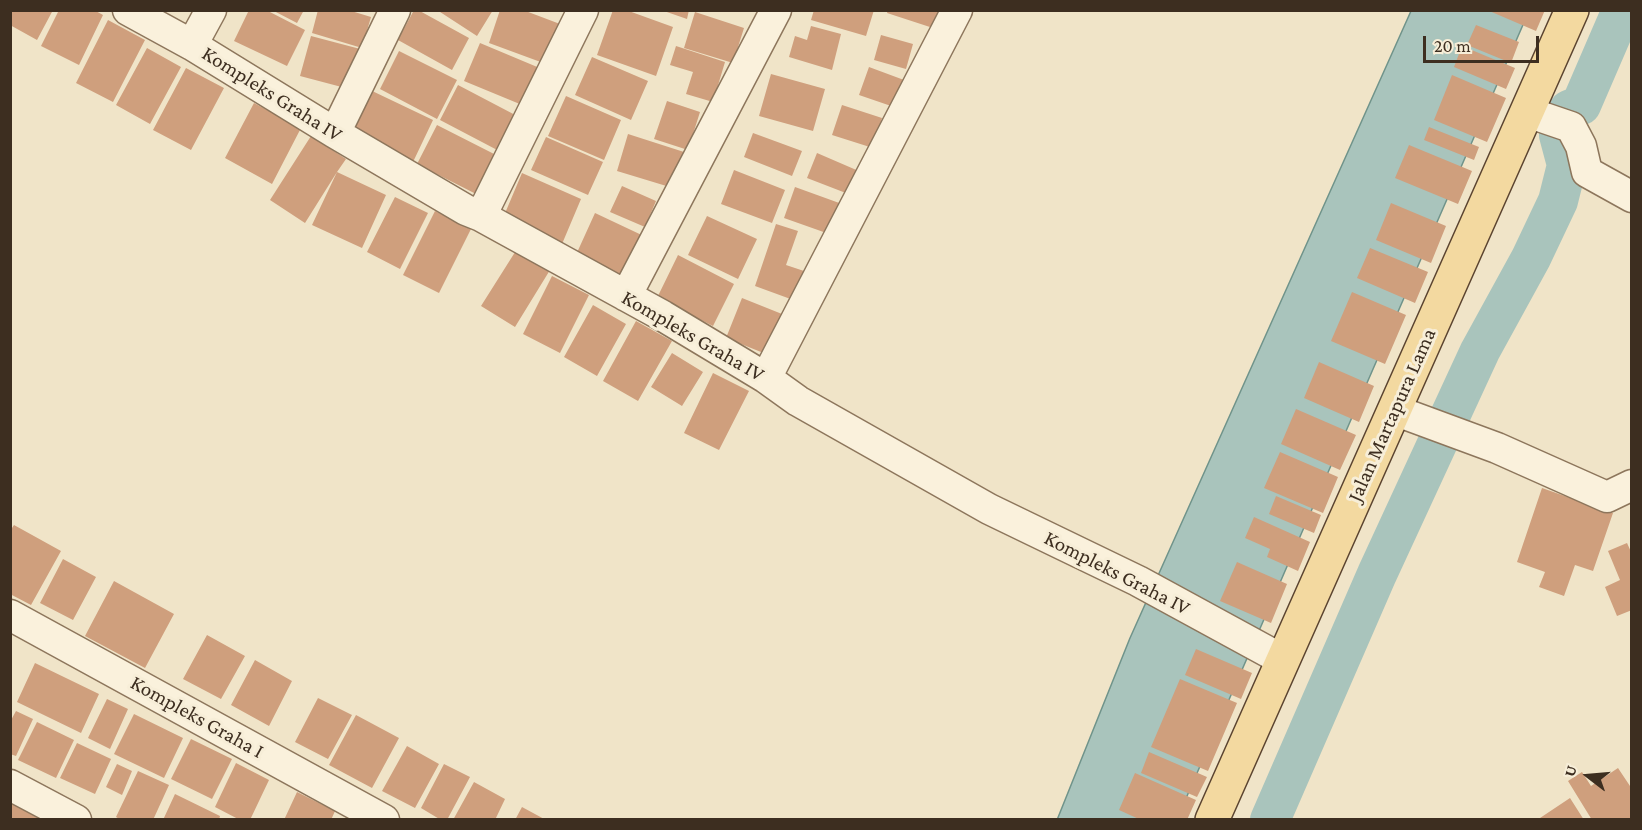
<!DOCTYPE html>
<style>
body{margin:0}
#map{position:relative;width:1642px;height:830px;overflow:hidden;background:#f0e4c8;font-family:"Crimson Pro",serif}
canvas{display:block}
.frame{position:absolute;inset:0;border:12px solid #3d2e20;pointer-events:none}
.north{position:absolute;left:1558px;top:746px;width:60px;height:60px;-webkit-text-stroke:4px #f7eed8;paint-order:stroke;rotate:286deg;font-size:16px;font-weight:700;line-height:24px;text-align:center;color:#3d2e20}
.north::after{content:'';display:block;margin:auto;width:21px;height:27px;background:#3d2e20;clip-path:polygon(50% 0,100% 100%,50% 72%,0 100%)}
.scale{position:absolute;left:1423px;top:36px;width:116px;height:27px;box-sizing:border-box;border:3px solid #3d2e20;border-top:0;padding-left:8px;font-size:18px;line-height:21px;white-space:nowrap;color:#3d2e20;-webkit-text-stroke:4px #f7eed8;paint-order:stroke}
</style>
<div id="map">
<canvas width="1642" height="830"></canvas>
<div class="frame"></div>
<div class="north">U</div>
<div class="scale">20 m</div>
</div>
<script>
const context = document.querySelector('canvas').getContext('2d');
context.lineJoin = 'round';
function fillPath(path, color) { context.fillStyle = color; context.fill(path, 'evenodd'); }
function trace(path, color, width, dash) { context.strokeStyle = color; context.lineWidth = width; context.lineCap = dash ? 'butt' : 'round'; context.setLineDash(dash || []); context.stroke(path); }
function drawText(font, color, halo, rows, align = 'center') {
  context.font = font + ' "Crimson Pro",serif'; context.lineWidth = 6; context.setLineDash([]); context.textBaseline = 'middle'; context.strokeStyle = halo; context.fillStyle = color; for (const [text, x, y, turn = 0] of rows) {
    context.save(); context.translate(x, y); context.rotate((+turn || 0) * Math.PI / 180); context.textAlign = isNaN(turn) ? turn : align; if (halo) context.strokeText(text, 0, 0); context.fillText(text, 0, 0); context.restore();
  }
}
const water = new Path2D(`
 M1411,11H1529L1177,819L1057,820L1130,638Z`);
fillPath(water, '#a9c4bc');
trace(water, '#6f938a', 1.5);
trace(new Path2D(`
 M1270,820L1377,574L1480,351L1531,258L1558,201L1567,165L1559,135L1569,110L1581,105L1622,10`), '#a9c4bc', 40);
fillPath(new Path2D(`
 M11,10H53L37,40L10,25Z
 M59,10H94L103,15L79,65L41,46Z
 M249,10H266L305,30L287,66L234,41Z
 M272,10H304L297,23Z
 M318,10H348L371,17L362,48L312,33Z
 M414,10H418L469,38L452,70L398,40Z
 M437,10H493L477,36Z
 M500,10H523L560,24L546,64L489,43Z
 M613,10H626L673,27L656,76L597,55Z
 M661,10H689L687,19Z
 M814,10H874L866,36L811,20Z
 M888,10H939L933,28L887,13Z
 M1487,10H1545L1536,31Z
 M695,12L744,28L733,63L684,48Z
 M108,20L145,40L113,102L76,83Z
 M1476,25L1519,42L1511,63L1467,45Z
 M811,26L841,34L832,70L789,57L795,36L807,40Z
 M881,35L913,44L906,69L874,60Z
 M311,36L364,50L353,90L300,76Z
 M480,43L542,69L527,107L464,81Z
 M676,46L725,62L713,102L686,94L693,72L670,65Z
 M1462,46L1515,68L1506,89L1454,67Z
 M147,48L181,67L150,124L116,105Z
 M399,51L457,80L437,119L380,89Z
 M592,57L648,81L631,120L575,95Z
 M869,67L904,80L894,107L859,95Z
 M186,68L224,88L191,150L153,130Z
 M771,74L825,89L813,131L759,116Z
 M1452,75L1506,98L1487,142L1434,120Z
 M458,85L519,117L501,152L440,120Z
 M368,89L433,120L413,162L348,132Z
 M566,96L621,120L604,160L548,136Z
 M667,101L700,112L688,150L654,139Z
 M254,103L301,128L272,184L225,158Z
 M842,105L882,118L873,148L832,135Z
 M437,125L498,156L478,195L417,164Z
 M1429,127L1479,147L1474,160L1424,140Z
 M753,133L802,151L792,176L744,157Z
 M628,134L684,152L673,188L617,171Z
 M311,136L346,159L337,172L386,195L362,248L312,225L337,172L305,223L270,200Z
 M546,137L603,162L588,195L531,170Z
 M1409,145L1472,171L1458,204L1395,178Z
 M817,153L861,172L851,195L807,178Z
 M734,170L785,190L772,223L721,204Z
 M522,173L581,199L562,244L503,218Z
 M622,186L656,201L645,227L610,212Z
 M795,187L842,204L832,235L784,218Z
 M395,197L428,213L400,269L367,252Z
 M1391,203L1446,226L1431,263L1376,240Z
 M435,211L471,229L439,293L403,275Z
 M595,213L648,238L629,281L575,257Z
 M707,216L757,239L738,279L688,255Z
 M776,224L798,231L786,265L807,272L796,301L755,286Z
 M1370,248L1428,272L1415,303L1357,278Z
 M517,249L550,270L515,327L481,306Z
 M678,255L734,284L713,326L657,298Z
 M552,276L589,295L560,353L523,334Z
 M1352,292L1406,315L1385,364L1331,341Z
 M742,298L787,316L771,356L726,338Z
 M593,305L626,324L597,376L564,357Z
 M636,321L672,341L638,401L603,381Z
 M672,353L703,372L682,406L651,387Z
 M1319,362L1374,386L1359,422L1304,398Z
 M713,373L749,391L719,450L684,433Z
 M1296,409L1356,435L1340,470L1281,444Z
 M1280,452L1338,477L1323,513L1264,488Z
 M1542,488L1613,513L1593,571L1575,565L1564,596L1539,587L1545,572L1517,562Z
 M1276,496L1321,515L1314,533L1269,514Z
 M1254,517L1310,542L1298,571L1267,557L1270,549L1245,538Z
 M14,525L61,551L31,605L10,594V531Z
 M1627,543L1632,554V610L1617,616L1605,587L1620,580L1608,551Z
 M63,559L96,577L73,620L40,603Z
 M1237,562L1287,584L1271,623L1220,601Z
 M114,581L174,614L145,668L85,636Z
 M207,635L245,656L221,699L183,679Z
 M1196,649L1252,673L1241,699L1185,675Z
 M255,660L292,681L269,726L231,705Z
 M35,663L99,694L81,733L17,702Z
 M1180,679L1237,703L1208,771L1151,747Z
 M318,698L352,715L328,759L295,742Z
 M107,699L128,709L110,749L88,738Z
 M16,711L33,719L16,756L10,754V722Z
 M134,714L183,738L164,778L114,754Z
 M356,715L399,738L372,788L329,765Z
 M37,722L74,740L56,778L18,760Z
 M191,739L232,759L212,799L171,779Z
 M77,743L111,759L95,794L60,778Z
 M407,746L439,764L415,808L382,791Z
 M1149,752L1207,777L1197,797L1141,773Z
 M236,763L269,780L250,820H240L215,807Z
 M117,764L132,771L122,795L106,787Z
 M444,764L470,777L447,820H441L421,808Z
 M1618,768L1632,789V820H1592L1568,781L1582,772L1591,786Z
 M138,771L169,785L153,820H121L116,817Z
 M1135,773L1196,800L1187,820H1141L1119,810Z
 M474,782L505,799L495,820H453Z
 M297,792L335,811L331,820H284Z
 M175,794L220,816L219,820H163Z
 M10,798L45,820H10Z
 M1570,798L1584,820H1537Z
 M522,807L546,820H515Z`), '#cf9f7d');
const street = new Path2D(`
 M128,10L192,45L335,133L466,210L481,216L663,316L766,378L798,401L989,509L1138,581L1283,660
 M192,45L211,10
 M1527,112L1571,127L1581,146L1587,172L1632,197
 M335,133L395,10
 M481,216L583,10
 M626,296L776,10
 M766,378L957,10
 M1394,410L1497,448L1607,497L1632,485
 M10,615L384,820
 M10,785L76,820`);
const primary = new Path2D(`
 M1212,820L1572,10`);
trace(street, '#8d765c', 33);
trace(primary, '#5b4430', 36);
trace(street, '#faf1dc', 30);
trace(primary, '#f3d9a0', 33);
drawText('21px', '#3d2e20', '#f7eed8', [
 ["Kompleks Graha IV",272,94,32],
 ["Kompleks Graha IV",693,336,30],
 ["Jalan Martapura Lama",1392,415,-66],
 ["Kompleks Graha IV",1117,573,27],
 ["Kompleks Graha I",197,717,29]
]);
</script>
